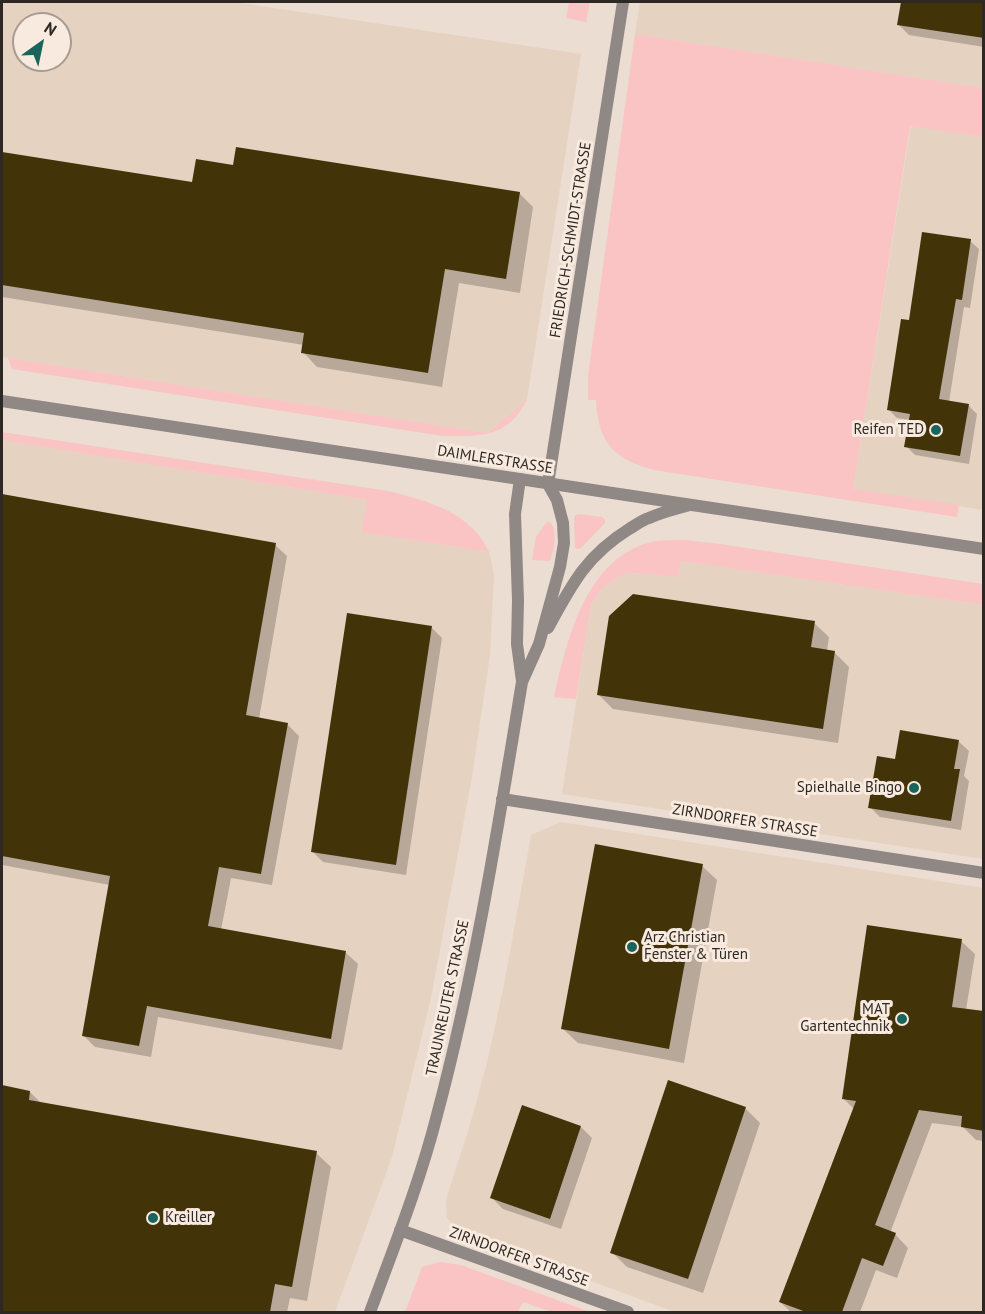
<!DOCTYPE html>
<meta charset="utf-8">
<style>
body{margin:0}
#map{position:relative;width:985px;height:1314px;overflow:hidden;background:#ebddd1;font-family:"PT Sans",sans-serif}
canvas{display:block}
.frame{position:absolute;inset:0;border:3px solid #2d2823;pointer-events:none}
.north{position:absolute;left:12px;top:12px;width:60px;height:60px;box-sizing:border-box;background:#f8eade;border:2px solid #a79c93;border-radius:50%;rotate:33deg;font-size:16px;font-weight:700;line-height:24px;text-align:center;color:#2d2823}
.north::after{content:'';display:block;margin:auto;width:21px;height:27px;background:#19645b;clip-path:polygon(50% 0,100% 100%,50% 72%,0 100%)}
</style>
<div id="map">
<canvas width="985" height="1314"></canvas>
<div class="frame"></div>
<div class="north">N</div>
</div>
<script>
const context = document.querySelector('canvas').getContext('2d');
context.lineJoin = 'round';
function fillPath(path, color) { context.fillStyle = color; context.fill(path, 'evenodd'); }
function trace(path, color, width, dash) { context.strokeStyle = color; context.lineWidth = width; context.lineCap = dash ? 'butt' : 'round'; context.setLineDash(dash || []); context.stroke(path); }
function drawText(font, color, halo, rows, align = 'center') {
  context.font = font + ' "PT Sans",sans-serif'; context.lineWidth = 6; context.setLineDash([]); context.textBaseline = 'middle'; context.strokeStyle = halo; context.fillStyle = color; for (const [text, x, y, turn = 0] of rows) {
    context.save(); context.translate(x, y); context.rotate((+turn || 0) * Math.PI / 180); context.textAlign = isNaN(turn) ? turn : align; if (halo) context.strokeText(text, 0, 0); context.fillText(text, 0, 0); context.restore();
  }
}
fillPath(new Path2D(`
 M2,2H234L581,54L527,399L488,433L2,357ZM24,24H60V60H24Z
 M640,2H983V88L635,34Z
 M911,125L983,137V510L853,489Z
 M2,440L367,500L363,532L489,552L494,574L490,655L472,777L431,998L392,1157L335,1312H2Z
 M681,561L983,605V859L562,794L591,605L600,591L612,581L625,574L638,573L678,577Z
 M561,822L983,888V1312H675L463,1234L447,1218L446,1199L469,1128L487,1063L504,985L531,835Z`), '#e6d2c1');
fillPath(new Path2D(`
 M569,2H590L586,22L566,18Z
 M635,34L983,88V137L910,126L853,489L959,505L957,517L654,470C613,459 598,442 596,400H588V376Z
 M8,358L488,433L527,399C508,438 483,436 443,436L12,369Z
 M2,432L388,491C428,501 471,512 489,552L362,532L367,500L2,440Z
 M578,514L602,517L605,520V523L581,548L578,549L575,548L574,516Z
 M547,522L551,523C558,535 554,548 550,561L532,560L536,537Z
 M684,540L720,544L983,584V605L681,561L678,577L638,573L625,574L612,581L600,591L591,605L576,699L554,697C567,639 587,554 656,541C665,540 675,540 684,540Z
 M440,1262L461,1265L590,1312H552L523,1302L518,1312H405L422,1267Z`), '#fac3c4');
fillPath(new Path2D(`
 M902,2H984V47L909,35L899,25Z
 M2,154L194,184L234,167L519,193L533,207L520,293L459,283L442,387L317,367L303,352L304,345L2,297Z
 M970,241L979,249L970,308L964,307L949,402L968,405L977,414L969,464L915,455L906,446L910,420L897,418L888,409L910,322Z
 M2,495L275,545L287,556L259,719L287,724L299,736L272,885L231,878L221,930L346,953L358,964L342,1050L158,1017L151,1057L95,1047L83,1035L110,885L2,865Z
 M814,623L829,637L827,651L834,652L849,667L838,743L613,709L599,695Z
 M432,628L442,638L406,875L323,862L312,851Z
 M958,741L969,751L964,776L969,781L961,830L880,817L870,807L896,761Z
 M702,866L717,880L684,1063L578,1043L563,1029Z
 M961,941L975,954L966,1010L984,1013V1141L976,1140L963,1127L932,1123L890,1233L895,1234L908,1248L897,1278L876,1270L860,1312H791L780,1302L854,1109L843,1098Z
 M2,1087L30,1092L41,1103L316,1153L331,1167L307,1301L290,1298L287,1312H2Z
 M745,1108L760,1123L703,1293L627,1267L612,1252Z
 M581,1127L592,1138L561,1229L503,1209L492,1198Z`), '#0003');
fillPath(new Path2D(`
 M901,2H984V38L897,25Z
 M236,147L520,192L506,279L445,269L428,373L301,353L304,333L2,285V152L192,182L196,159L233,165Z
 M922,232L971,239L962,300L956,299L939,399L969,404L960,456L904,447L910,414L887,410L901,319L909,320Z
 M2,494L276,543L246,715L288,723L261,874L219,867L208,926L346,951L331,1039L147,1006L139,1046L82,1036L110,876L2,856Z
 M633,594L815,621L811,647L835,651L823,729L597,695L609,616Z
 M347,613L432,626L396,865L311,852Z
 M900,730L959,740L954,769H960L951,821L868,808L877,756L895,759Z
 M595,844L703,864L669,1049L561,1029Z
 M867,925L962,939L952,1007L984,1011V1131L961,1127L962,1116L919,1110L875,1225L896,1233L883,1266L862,1258L842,1312H806L779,1302L856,1101L842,1099Z
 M668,1080L746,1107L688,1279L610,1253Z
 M2,1085L30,1091L29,1100L317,1151L292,1287L275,1284L270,1312H2Z
 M522,1105L581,1126L550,1219L490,1198Z`), '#423309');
trace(new Path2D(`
 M520,479L515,514L518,600L517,644L522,681
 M548,628C572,584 586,556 629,529C636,525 642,520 649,518C662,512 676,509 689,505
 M502,799L984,873
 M400,1230L628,1312
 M370,1312C394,1247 420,1182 437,1115C475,973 498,827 522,682L539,644L560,567L564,543L563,523L557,500L548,484L623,2`), '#908885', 12);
trace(new Path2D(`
 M2,401L984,549`), '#908885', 12);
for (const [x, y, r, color] of [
 [936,430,6,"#19645b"],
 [914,788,6,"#19645b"],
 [632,947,6,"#19645b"],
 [902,1019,6,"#19645b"],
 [153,1218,6,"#19645b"]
]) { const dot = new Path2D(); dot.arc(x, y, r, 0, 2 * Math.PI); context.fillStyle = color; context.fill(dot); trace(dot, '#f8eade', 2); }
drawText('15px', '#2d2823', '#f8eade', [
 ["FRIEDRICH-SCHMIDT-STRASSE",571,240,-81],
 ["DAIMLERSTRASSE",495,460,9],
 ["ZIRNDORFER STRASSE",745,821,9],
 ["TRAUNREUTER STRASSE",448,998,-78],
 ["ZIRNDORFER STRASSE",519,1257,20]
]);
drawText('15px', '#2d2823', '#f8eade', [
 ["Reifen TED",924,430],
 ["Spielhalle Bingo",902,788],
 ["Arz Christian",644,938,"left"],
 ["Fenster & Türen",644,955,"left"],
 ["MAT",890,1010],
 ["Gartentechnik",890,1027],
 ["Kreiller",165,1218,"left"]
], 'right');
</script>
